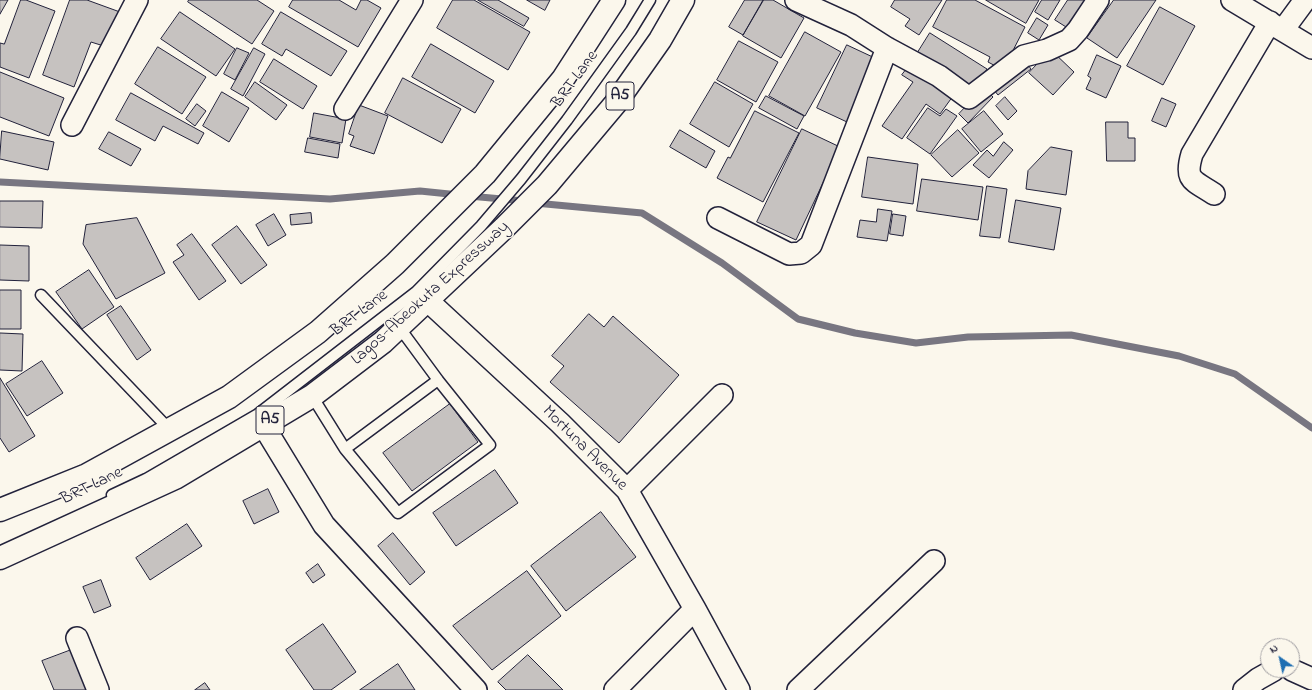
<!DOCTYPE html>
<style>
body{margin:0}
#map{position:relative;width:1312px;height:690px;overflow:hidden;background:#fbf7ec;font-family:"Indie Flower",sans-serif}
canvas{display:block}
.north{position:absolute;left:1260px;top:638px;width:40px;height:40px;box-sizing:border-box;background:#fbf7ec;border:1px solid #a4a2a5;border-radius:50%;rotate:326deg;font-size:11px;font-weight:700;line-height:16px;text-align:center;color:#22223b}
.north::after{content:'';display:block;margin:auto;width:14px;height:18px;background:#1f6fb2;clip-path:polygon(50% 0,100% 100%,50% 72%,0 100%)}
</style>
<div id="map">
<canvas width="1312" height="690"></canvas>
<div class="north">N</div>
</div>
<script>
const context = document.querySelector('canvas').getContext('2d');
context.lineJoin = 'round';
function trace(path, color, width, dash) { context.strokeStyle = color; context.lineWidth = width; context.lineCap = dash ? 'butt' : 'round'; context.setLineDash(dash || []); context.stroke(path); }
function fillPath(path, color) { context.fillStyle = color; context.fill(path, 'evenodd'); }
function drawText(font, color, halo, rows, align = 'center') {
  context.font = font + ' "Indie Flower",sans-serif'; context.lineWidth = 3; context.setLineDash([]); context.textBaseline = 'middle'; context.strokeStyle = halo; context.fillStyle = color; for (const [text, x, y, turn = 0] of rows) {
    context.save(); context.translate(x, y); context.rotate((+turn || 0) * Math.PI / 180); context.textAlign = isNaN(turn) ? turn : align; if (halo) context.strokeText(text, 0, 0); context.fillText(text, 0, 0); context.restore();
  }
}
trace(new Path2D(`
 M0,182L330,199L420,191L459,195
 M469,196L524,201
 M535,203L642,213L722,263L798,319L855,333L916,343L968,337L1071,335L1179,356L1235,374L1312,428`), '#787681', 7);
const building = new Path2D(`
 M0,0H8L0,14Z
 M21,0H26L55,11L29,78L0,67V43L4,44Z
 M70,0H87L120,12L107,47L91,42L74,87L43,75Z
 M189,0H257L274,11L252,44L188,2Z
 M293,0H339L356,10L361,0H367L381,8L358,47L289,7Z
 M453,0H474L530,32L508,70L437,28Z
 M478,0H498L529,18L524,26Z
 M527,0H550L545,10Z
 M745,0H763L743,35L729,27Z
 M764,0H773L804,18L781,58L743,36Z
 M895,0H942L919,35L905,26L910,19L891,7Z
 M947,0H975L1025,27L1003,70L988,62L990,57L933,27Z
 M986,0H1039L1026,23Z
 M1042,0H1060L1048,20L1035,12Z
 M1068,0H1094L1074,32L1055,20Z
 M1114,0H1156L1117,58L1087,38Z
 M1160,7L1195,26L1163,85L1127,66Z
 M180,12L235,49L216,76L161,39Z
 M281,12L347,51L331,76L286,49L282,56L262,44Z
 M1037,18L1048,25L1039,40L1028,33Z
 M805,32L841,52L805,116L769,96Z
 M930,33L987,69L972,94L915,57Z
 M739,41L778,62L756,102L717,80Z
 M431,44L494,81L475,113L412,77Z
 M847,45L877,59L847,122L817,108Z
 M158,47L206,77L182,114L135,84Z
 M237,48L249,53L235,80L224,74Z
 M254,48L265,54L243,96L231,89Z
 M1051,50L1074,72L1053,95L1029,73Z
 M1097,55L1121,66L1106,98L1086,89L1091,78L1088,76Z
 M1023,58L1031,69L998,95L990,85Z
 M274,59L317,86L303,109L260,82Z
 M909,66L953,96L940,114L926,104L902,139L882,126L913,82L902,75Z
 M0,72L64,98L49,136L0,117Z
 M403,78L461,109L442,143L385,113Z
 M255,82L287,105L276,120L245,97Z
 M715,82L753,104L729,147L690,124Z
 M984,88L993,97L968,123L959,114Z
 M222,92L249,108L229,142L203,126Z
 M131,93L204,133L198,144L163,126L155,141L116,120Z
 M766,96L804,116L797,129L759,108Z
 M1005,97L1017,111L1008,120L996,106Z
 M1162,98L1176,104L1166,127L1152,121Z
 M197,104L206,111L195,126L186,119Z
 M359,105L388,116L374,154L350,146L354,136L349,134Z
 M928,108L940,116L946,109L957,116L930,154L907,138Z
 M755,111L799,133L763,202L717,178L728,157L730,158Z
 M984,111L1003,134L981,152L962,129Z
 M314,113L346,119L342,143L310,137Z
 M1106,122H1128V138H1135V161H1107Z
 M802,129L840,147L796,240L757,222Z
 M680,130L715,151L706,168L670,147Z
 M958,130L979,153L952,177L931,155Z
 M2,131L54,142L48,170L0,159Z
 M109,132L141,149L131,166L99,149Z
 M308,138L340,144L338,158L305,152Z
 M1004,142L1013,150L989,178L973,165L987,150L993,156Z
 M1051,147L1072,151L1066,195L1026,189L1028,171Z
 M868,157L918,164L913,204L862,197Z
 M922,179L983,187L978,220L917,211Z
 M987,186L1007,189L1000,238L980,236Z
 M1016,200L1061,208L1054,250L1009,242Z
 M0,201H43L42,228L0,227Z
 M878,209L892,211L887,241L857,237L860,220L876,222Z
 M311,213L312,223L291,225L290,215Z
 M274,214L286,235L268,246L256,225Z
 M893,214L906,216L903,236L890,234Z
 M137,218L165,273L116,299L83,244L86,225Z
 M237,226L267,265L241,284L212,245Z
 M192,234L226,281L199,300L173,262L184,255L177,245Z
 M0,245L29,246V281L0,280Z
 M89,270L114,307L82,329L56,292Z
 M0,290H21V329H0Z
 M121,306L151,350L137,360L107,315Z
 M589,314L604,327L613,316L679,375L619,443L550,382L564,366L552,356Z
 M0,333L23,334L22,371L0,370Z
 M42,361L63,393L27,416L6,384Z
 M0,378L35,436L9,452L0,438Z
 M450,404L478,442L412,491L383,453Z
 M495,470L518,503L456,546L433,513Z
 M268,489L279,512L254,524L243,501Z
 M601,512L636,557L566,611L531,566Z
 M187,524L202,546L150,580L136,558Z
 M393,533L425,572L410,585L378,546Z
 M318,564L325,575L313,583L306,573Z
 M527,571L561,616L492,670L453,626Z
 M101,580L111,606L94,613L83,587Z
 M323,624L356,672L331,690H314L286,650Z
 M74,649L90,690H54L42,661Z
 M528,655L563,690H506L498,682Z
 M398,664L415,690H360Z
 M205,683L210,690H195Z`);
fillPath(building, '#c6c2c0');
trace(building, '#22223b', 1);
const service = new Path2D(`
 M41,295L170,430
 M312,396L345,449L398,513L490,445L438,380L399,327
 M345,449L438,380
 M112,495L146,479L258,414L416,292L481,226L521,179L567,120L631,31L650,0`);
const minor = new Path2D(`
 M796,0L851,25L887,48L939,76L969,98L1024,56L1047,50L1069,40L1078,30L1098,0
 M1232,0L1312,48
 M1283,30L1305,0
 M345,109L412,0
 M72,125L137,0
 M1214,194C1193,180 1184,181 1192,154L1270,22
 M718,218L789,254L801,253L811,245L887,48
 M427,300L560,423L627,490L695,609L739,690
 M263,425L324,525L476,690
 M627,490L722,395
 M77,638L98,690
 M1292,670L1312,679
 M615,690L695,609
 M798,690L934,561
 M1244,690L1258,679L1274,670`);
const trunk = new Path2D(`
 M0,510L87,475L229,397L318,332L395,264L485,174L563,79L614,0
 M0,558L175,478L312,396L383,342L504,228L547,185L615,104L660,40L683,0`);
trace(service, '#22223b', 13);
trace(minor, '#22223b', 24);
trace(trunk, '#22223b', 25);
trace(service, '#fbf7ec', 10);
trace(minor, '#fbf7ec', 21);
trace(trunk, '#fbf7ec', 22);
for (const [x, y, w] of [
 [620,96,28],
 [270,420,28]
]) { const box = new Path2D(); box.roundRect(x - w / 2, y - 14, w, 28, 3); context.fillStyle = '#fbf7ec'; context.fill(box); trace(box, '#22223b', 1); }
drawText('bold 16px', '#22223b', null, [
 ["A5",620,96],
 ["A5",270,420]
]);
drawText('17px', '#22223b', '#fbf7ec', [
 ["BRT Lane",576,80,-54],
 ["Lagos-Abeokuta Expressway",431,294,-42],
 ["BRT Lane",360,314,-37],
 ["Mortuna Avenue",584,449,45],
 ["BRT Lane",92,487,-26]
]);
</script>
